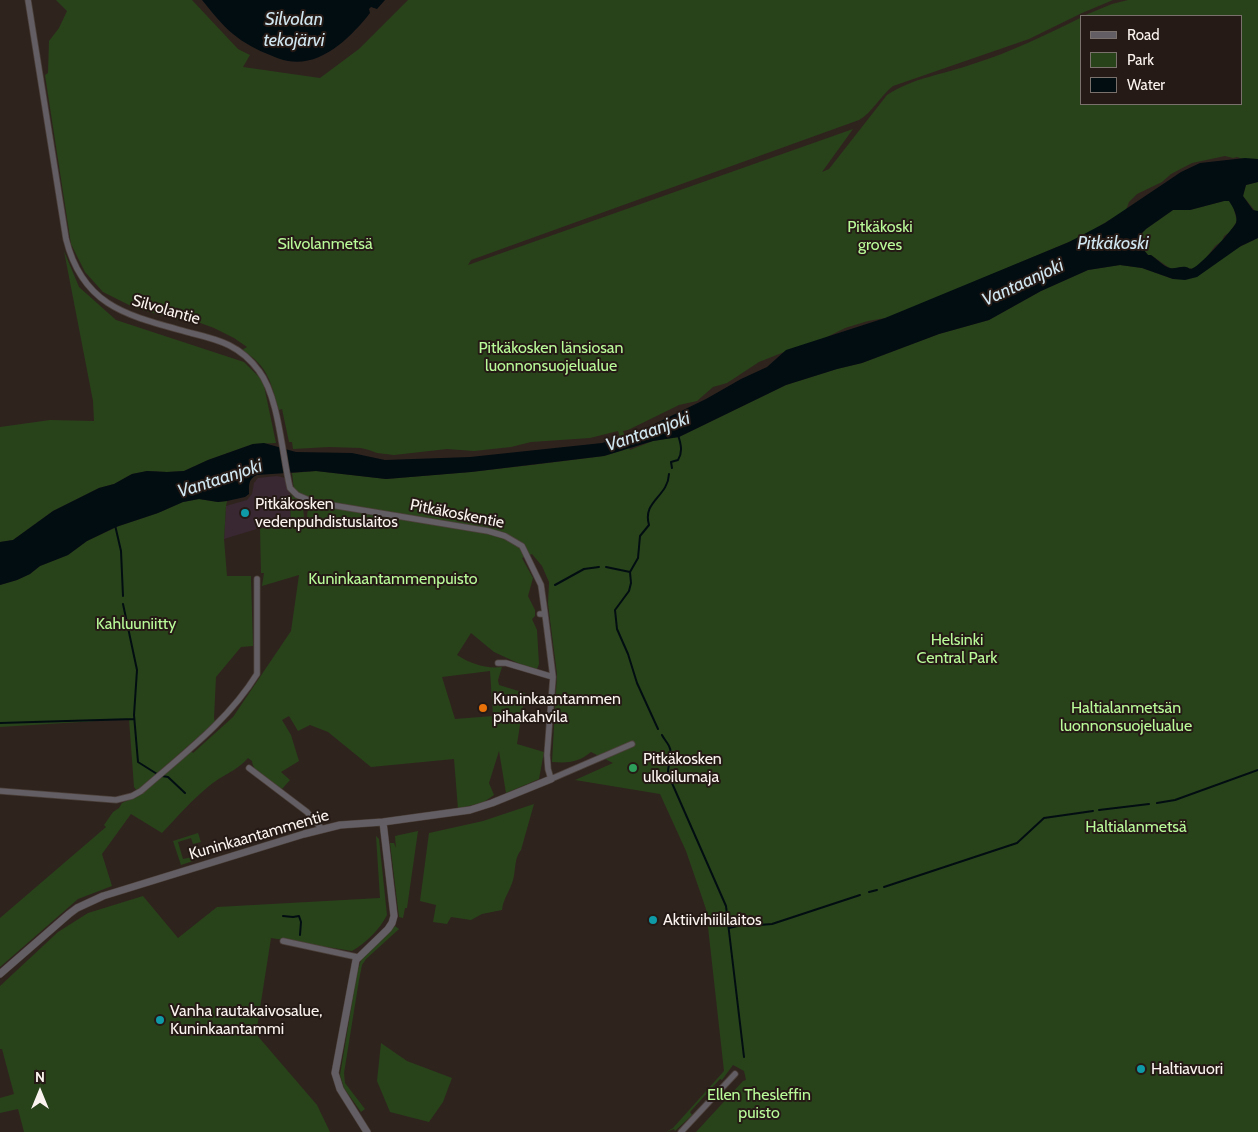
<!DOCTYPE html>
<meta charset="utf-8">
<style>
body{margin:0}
#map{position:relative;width:1258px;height:1132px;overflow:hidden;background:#2f231e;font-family:Cabin,sans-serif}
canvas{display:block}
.legend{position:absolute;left:1080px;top:15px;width:162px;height:90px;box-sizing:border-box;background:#251a15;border:1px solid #7b716c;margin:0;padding:6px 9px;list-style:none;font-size:15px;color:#fbf3ef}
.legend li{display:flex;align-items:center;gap:10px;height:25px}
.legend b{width:25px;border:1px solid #7b716c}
.north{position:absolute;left:15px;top:1067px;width:50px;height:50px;-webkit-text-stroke:4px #251a15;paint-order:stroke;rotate:0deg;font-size:14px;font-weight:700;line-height:20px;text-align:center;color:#fbf3ef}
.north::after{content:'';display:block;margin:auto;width:18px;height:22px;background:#fbf3ef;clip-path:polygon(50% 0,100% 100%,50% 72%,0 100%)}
</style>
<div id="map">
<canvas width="1258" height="1132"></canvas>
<ul class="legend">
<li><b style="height:6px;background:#625e63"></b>Road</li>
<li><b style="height:14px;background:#28431a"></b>Park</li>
<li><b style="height:14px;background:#020d12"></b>Water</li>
</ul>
<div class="north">N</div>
</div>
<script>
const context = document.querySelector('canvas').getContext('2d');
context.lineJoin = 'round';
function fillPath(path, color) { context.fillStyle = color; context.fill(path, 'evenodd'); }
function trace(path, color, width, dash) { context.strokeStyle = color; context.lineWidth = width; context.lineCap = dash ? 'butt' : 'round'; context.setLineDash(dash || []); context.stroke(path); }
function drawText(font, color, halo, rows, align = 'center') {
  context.font = font + ' Cabin,sans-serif'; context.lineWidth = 4; context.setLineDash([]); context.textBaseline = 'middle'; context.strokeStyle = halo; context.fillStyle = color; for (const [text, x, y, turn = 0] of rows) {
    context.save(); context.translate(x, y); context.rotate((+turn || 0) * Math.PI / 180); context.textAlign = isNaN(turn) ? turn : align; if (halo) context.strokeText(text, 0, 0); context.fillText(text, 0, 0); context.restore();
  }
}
fillPath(new Path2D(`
 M277,476L285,478L290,494L291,528H260L224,539L226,506L247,500L252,494L254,483L258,478Z`), '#392831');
fillPath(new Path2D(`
 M56,0H192L238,49L250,55L243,67L320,78L359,49L408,0H1113L1082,13L1029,39L893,86C880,96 873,112 859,120L471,260L468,265L853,129L822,172L829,169L887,95C912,78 945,74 973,64C1011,52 1046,35 1082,17V104H1242V16H1083L1112,4L1128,0H1258V164L1237,157L1233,158L1225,156L1192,163L1171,174L1162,182L1137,194L1129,202L1126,210L1083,236L891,317L868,321L845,328L821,340L794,348L759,362L727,383L713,387L697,401L679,405L628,430L623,431L630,450L653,441L679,437L786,385L837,369L862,363L939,334L989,320L1041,291L1088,270L1120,265L1142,268L1173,279L1258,238V1132H696L743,1081L746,1080L744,1071L733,1065L722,1080L720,1079L690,1112L692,1115L675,1131L674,1129L666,1132L673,1128L724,1071L706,909L686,851L660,794L575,780L613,763L591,752C578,763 567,763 552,762L557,674L548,604L549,582L542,566L532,554L522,558L533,578L528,596L535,610V616L532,619L537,630L539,664L537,669L533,670L494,652L471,633L457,655C471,664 486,669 502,667L498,680L499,685L525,693L517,744L544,752L539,779L506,793L499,751L489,783L494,795L484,802L458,809L454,759L371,767L328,732L310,725L298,731L289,716L282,720L291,735L299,761L281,772L290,780L282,789C273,782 253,774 252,761L248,758C237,771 222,775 209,786C192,800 177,817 162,833L131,814L102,854L112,886L78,899L0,967V918L106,827L104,825L113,812L119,808L122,803L140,795L191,751L193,753L233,717L291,631L299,575L262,586L264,573H261L260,528H291L290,494C308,507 301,508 306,526L309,498C290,490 295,491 292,473L316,471L386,479L471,472L540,464L604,456L624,450L618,431L590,438L531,442L511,447L474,451L447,449L394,455L377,453L369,450L361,448L329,447L293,449L292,442H289L282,409L279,410C270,381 269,367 242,350L247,347L234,338L214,328L192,320H179L135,308L103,292L85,272L71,244L45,75L48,73L49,41L59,28L67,11ZM490,671L493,716L455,719L442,677Z
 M1258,182V211L1256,212L1243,196L1246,185Z
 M1224,201H1229L1233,206L1237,221L1230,232L1224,236L1222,241L1215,246L1203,262L1193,269L1183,267L1171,269L1151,255H1148L1139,244V236L1146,229L1173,210H1190Z
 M64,251L79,287L116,320L244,362L263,381L276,443L253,444L208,460L184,471L167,472L147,471L132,474L114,484L99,488L53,511L13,540L0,542V427L50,420L94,421L93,401Z
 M199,499L218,502L227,501L226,506L224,539L227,576H251V579L253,646L241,647L216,677L214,718L215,722L137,791L134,787L129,719L0,727V585L17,580L30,574L40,566L68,555L87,541L119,526L158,513L183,502Z
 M534,804L521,850C514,858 516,870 513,880C510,891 503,899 502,910L482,914L471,920L451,917L447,924L433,922L436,905L420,901L429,833L483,821Z
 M418,831L407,908H405L403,918L399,917L390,843H394L396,848L395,836Z
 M198,833L201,842L193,844L191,838L178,842L183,859L192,857L193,861L181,865L173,841Z
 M376,836L379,839L387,915C380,929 366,943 352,951L271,938L256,1034L317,1105L330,1132H24L18,1109L0,1113V1098L14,1094L2,1049H0V986L58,932L88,913L143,896L178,938L217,907L380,898Z
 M395,926L399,929L366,959L362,965L359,980L344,1073L345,1083L365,1109L361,1112L344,1088L340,1075L357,973L361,960Z
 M381,1043L407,1061L452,1078L443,1102L429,1122L390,1112L377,1081Z`), '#28431a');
fillPath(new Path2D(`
 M202,0H385L377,9L371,7L369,9L370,13C351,37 322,67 288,61C282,60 275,57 270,55C257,50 244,43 233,34C221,24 212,12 202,0Z
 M1245,158L1258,159V182L1246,185L1243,196L1253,210L1258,211V238L1241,246L1197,277L1185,280L1173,279L1142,268L1120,265L1088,270L1041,291L989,320L939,334L862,363L837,369L786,385L679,437L653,441L604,456L471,472L386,479L316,471L257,475C248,479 249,485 249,494L245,497L227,501L218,502L199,499L183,502L158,513L116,527L87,541L68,555L40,566L30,574L17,580L0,585V542L13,540L53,511L99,488L114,484L132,474L147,471L167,472L184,471L208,460L253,444L264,443L296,452L352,453L385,460L470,457L602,443L640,431L706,399L741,379L767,367L786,350L885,318L1069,242L1105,223L1181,172L1200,163ZM1224,201H1229C1233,207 1238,216 1236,223C1234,228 1200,266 1193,268C1189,270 1190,268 1186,267C1181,266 1175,269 1170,268C1164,267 1156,258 1151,255H1148L1139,244V236L1146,229L1173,210H1190Z`), '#020d12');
trace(new Path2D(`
 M672,468L671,462L678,460C683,452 681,444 678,435
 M115,525L121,551L123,596
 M606,567L630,572
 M555,585L584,569L599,567
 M123,604L137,670L134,715L138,762L157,774
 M0,723L134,719
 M658,729L637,683L628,654L617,629L615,610L629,591L631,583L630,572L638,558L640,536L649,525C642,501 668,497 669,474
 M662,735C664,739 667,742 669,746C674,755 667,765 668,774L726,906L744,1057
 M162,776L168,777L185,793
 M1157,803L1175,800L1258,770
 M1099,810L1149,804
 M884,887L1017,843L1044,818L1093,811
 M869,892L877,890
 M283,916L293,917L299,916L301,922L300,935
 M746,926L772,924L860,895
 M729,928L738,926`), '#020d12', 2);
const minor = new Path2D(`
 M28,0L66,239C83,308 130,316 191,333C220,340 241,346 259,371C279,397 282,455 290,488L297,495L313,502L488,531L505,536L522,546L541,585L545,614
 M540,614H545L553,677L547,755L548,769L551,779L632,744
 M498,663H506L553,677
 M249,768L307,812L322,829
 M0,791L116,800L132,796L141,791C182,755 228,721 257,674V579
 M283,941L357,957
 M681,1132L735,1074`);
const tertiary = new Path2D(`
 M0,974L69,914L77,908L103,896L304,834L340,825L383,822L470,810L492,803L551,779
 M367,1132L340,1089L335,1073L356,960L388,929L392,923L394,916L383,822`);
trace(minor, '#4c403b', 7);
trace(tertiary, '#4c403b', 8);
trace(minor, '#625e63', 5.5);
trace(tertiary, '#625e63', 7);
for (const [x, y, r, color] of [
 [245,513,5,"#0f9aa8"],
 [483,708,5,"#e8710a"],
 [633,768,5,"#2e9e5b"],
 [653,920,5,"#0f9aa8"],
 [160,1020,5,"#0f9aa8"],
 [1141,1069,5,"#0f9aa8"]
]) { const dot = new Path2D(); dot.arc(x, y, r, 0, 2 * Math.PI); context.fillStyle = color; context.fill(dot); trace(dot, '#251a15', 2); }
drawText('16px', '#b9fa99', '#251a15', [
 ["Pitkäkoski",880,227],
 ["groves",880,245],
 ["Silvolanmetsä",325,244],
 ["Pitkäkosken länsiosan",551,348],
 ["luonnonsuojelualue",551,366],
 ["Kuninkaantammenpuisto",393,579],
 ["Kahluuniitty",136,624],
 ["Helsinki",957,640],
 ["Central Park",957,658],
 ["Haltialanmetsän",1126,708],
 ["luonnonsuojelualue",1126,726],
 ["Haltialanmetsä",1136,827],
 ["Ellen Thesleffin",759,1095],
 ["puisto",759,1113]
]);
drawText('16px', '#fbf3ef', '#251a15', [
 ["Silvolantie",166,310,16],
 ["Pitkäkoskentie",457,514,11],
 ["Kuninkaantammentie",259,835,-16]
]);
drawText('16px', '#fbf3ef', '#251a15', [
 ["Pitkäkosken",255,504],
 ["vedenpuhdistuslaitos",255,522],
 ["Kuninkaantammen",493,699],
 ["pihakahvila",493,717],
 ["Pitkäkosken",643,759],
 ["ulkoilumaja",643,777],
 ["Aktiivihiililaitos",663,920],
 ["Vanha rautakaivosalue,",170,1011],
 ["Kuninkaantammi",170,1029],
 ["Haltiavuori",1151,1069]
], 'left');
drawText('italic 18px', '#d0e7f1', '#251a15', [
 ["Silvolan",294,20],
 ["tekojärvi",294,41],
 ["Pitkäkoski",1113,244],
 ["Vantaanjoki",1023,283,-25],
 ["Vantaanjoki",648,432,-19],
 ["Vantaanjoki",220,479,-18]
]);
</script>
